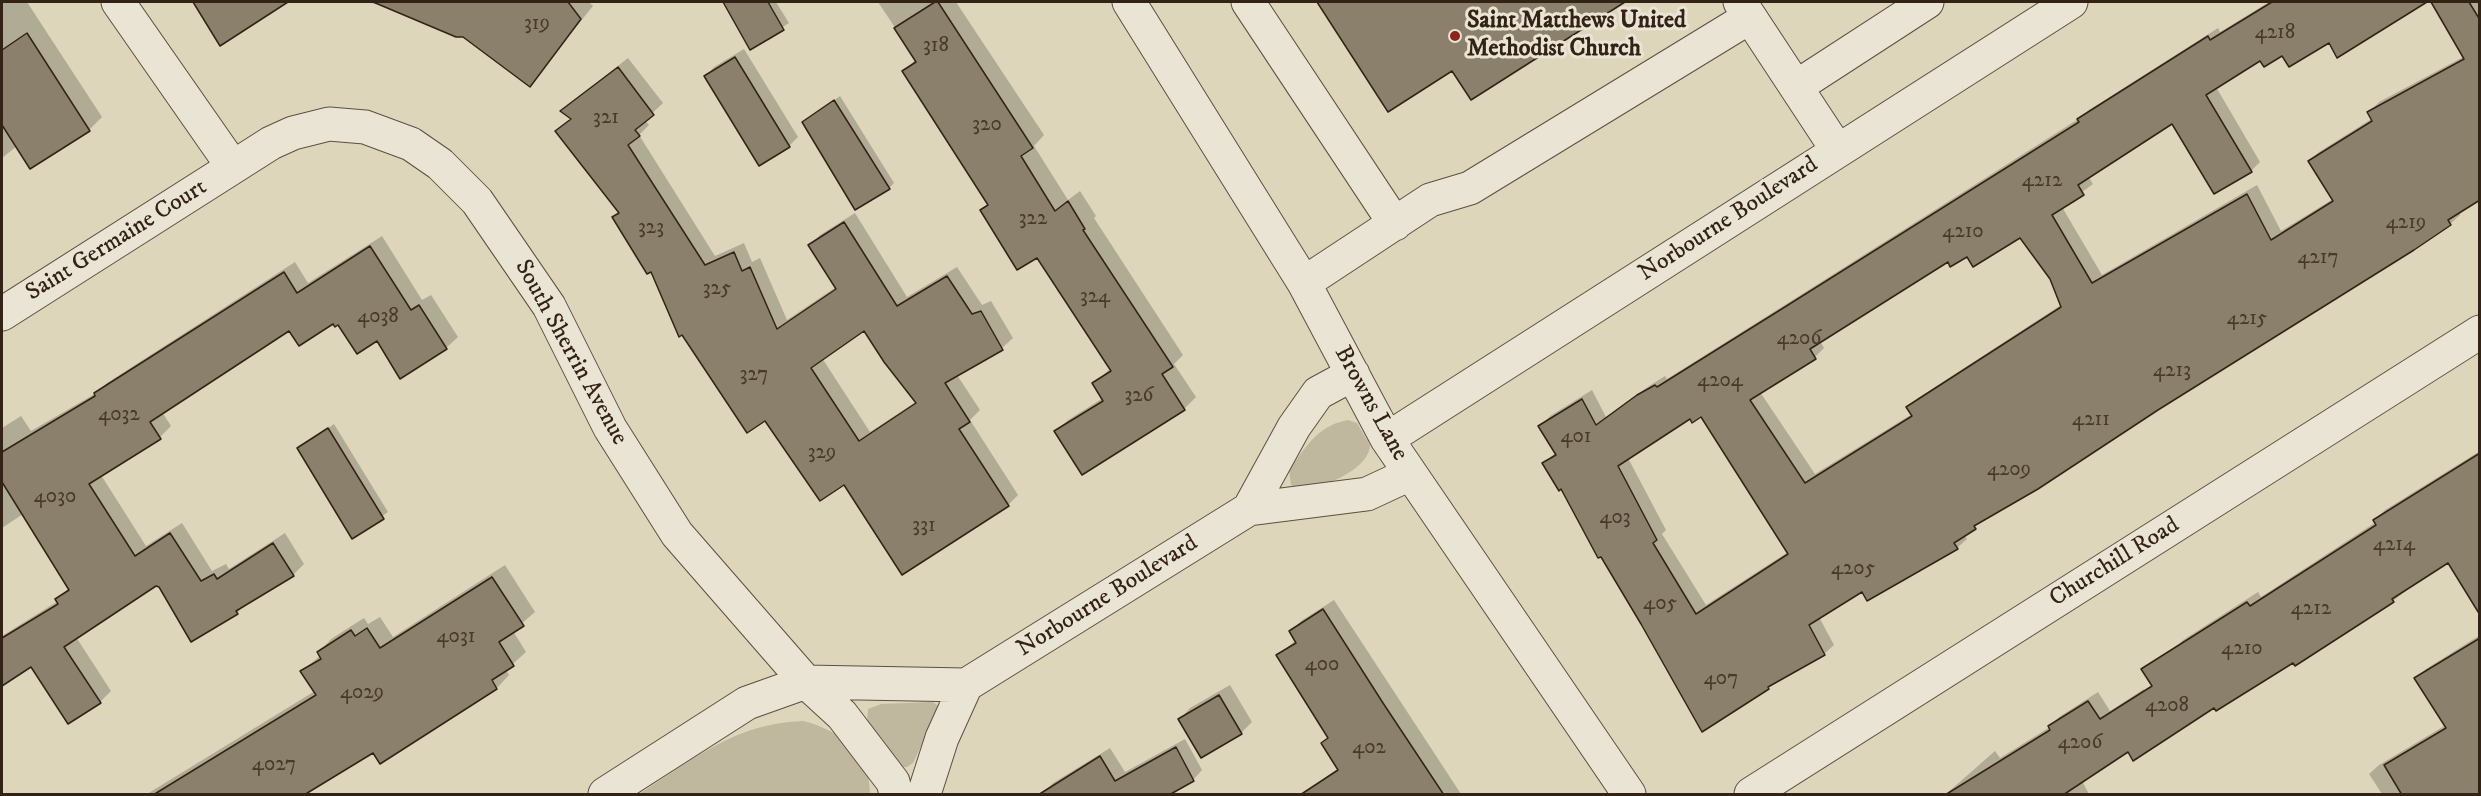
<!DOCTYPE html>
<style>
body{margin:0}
#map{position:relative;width:2481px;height:796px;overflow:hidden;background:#ddd6bb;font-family:"IM FELL DW Pica",serif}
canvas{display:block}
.frame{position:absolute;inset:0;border:3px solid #332216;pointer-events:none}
</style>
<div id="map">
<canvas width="2481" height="796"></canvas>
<div class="frame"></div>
</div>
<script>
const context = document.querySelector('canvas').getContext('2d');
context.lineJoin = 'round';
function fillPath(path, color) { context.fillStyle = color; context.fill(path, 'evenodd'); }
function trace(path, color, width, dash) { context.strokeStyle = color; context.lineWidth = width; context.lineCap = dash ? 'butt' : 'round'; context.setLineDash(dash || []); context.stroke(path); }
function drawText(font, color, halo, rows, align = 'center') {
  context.font = font + ' "IM FELL DW Pica",serif'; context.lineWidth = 6; context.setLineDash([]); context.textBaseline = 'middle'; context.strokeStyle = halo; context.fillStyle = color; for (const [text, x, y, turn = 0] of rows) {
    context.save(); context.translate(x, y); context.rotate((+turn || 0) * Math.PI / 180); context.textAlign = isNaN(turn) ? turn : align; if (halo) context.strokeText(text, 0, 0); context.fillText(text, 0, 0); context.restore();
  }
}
fillPath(new Path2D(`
 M1348,420L1357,423L1370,445C1370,471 1312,495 1291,485L1289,470C1306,447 1318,425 1348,420Z
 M933,702L938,706L937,713L913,763L907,767H900L867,721L868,709L881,704Z
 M804,721C840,731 870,753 870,794H639C694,759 735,723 804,721Z`), '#c0b79f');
fillPath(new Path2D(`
 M2,2H27L102,117L89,130L17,146L2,158Z
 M195,2H283L221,44Z
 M364,2H589L593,6L529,85L463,35L383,5Z
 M759,2H776L789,23L750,48L739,13Z
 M878,2H956L1044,135L1034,146L1068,200L1080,191L1096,216L1094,218L1183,355L1174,364L1196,397L1184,409L1082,473L1056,431L1068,420L1103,398L1094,383L1111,368L1038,256L982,210L988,204L904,71L916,59Z
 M1319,2H1623L1471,98L1453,69L1388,110Z
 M2269,2H2424L2338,56L2330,41L2261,58L2216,87L2260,162L2251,171L2173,121L2088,176L2093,184L2062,207L2102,275L2257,185L2281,231L2333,199L2309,161L2319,152L2373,118L2369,112L2379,102L2480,48L2460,215L2450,224L1985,518L1964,535L1967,539L1957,548L1868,599L1862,590L1819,617L1834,645L1824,654L1768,688L1562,487L1544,463L1556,452L1540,426L1550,416L1592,390L1606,417L1649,386L1665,376L1667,379L1799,296L2080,118L2089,110L2218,28L2220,32ZM2021,236L2051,278L2061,305L1918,398L1908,407L1912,414L1815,474L1760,392L1815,357L1824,348L1820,341L1948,260ZM1701,415L1788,552L1706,605L1662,534L1666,530L1628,458L1690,417Z
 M2433,2H2480V20L2453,36Z
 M744,49L798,137L789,146L706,76L714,67Z
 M628,58L663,103L645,120L649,125L639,135L715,256L744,243L752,262L760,258L787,320L836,287L810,246L820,235L855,213L907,297L957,267L982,305L991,301L1013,338L1002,348L957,375L980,410L970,420L1018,495L1008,505L845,483L765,419L614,218L620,212L557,131L572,118L562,110ZM865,329L917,401L870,432L822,358Z
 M840,96L894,183L889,188L804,122Z
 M382,236L422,300L431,295L458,337L446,348L401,377L377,339L334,322L289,329L162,412L171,426L160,437L101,475L146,546L182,523L212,571L226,564L229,569L285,533L304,564L293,575L247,603L237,613L156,585L76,637L111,691L100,702L68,722L32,665L2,684V636L58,601L69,587L23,514L2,528V428L21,416L31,431L98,392L107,383L295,262L308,283Z
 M334,424L388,512L353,537L299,448Z
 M2480,451V530L2393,601L2294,661L2173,650L2183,640L2258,592L2261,597L2376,522L2375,520L2385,510Z
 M505,565L535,612L513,631L526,652L506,670L509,675L497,688L380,762L373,751L300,794H147L315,691L302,671L321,655L319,652L331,639L364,618L368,624L380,617L393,637Z
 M1334,600L1461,794H1302L1339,768L1323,743L1329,736L1278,655L1296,640L1291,631L1301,621Z
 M2480,635V794H2382L2369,774L2379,765L2446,725L2416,679L2426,669Z
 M1230,685L1252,722L1241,733L1180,719L1190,708Z
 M2144,689L2169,732L2129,750L2082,781L2089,794H1946L1995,751L2000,758L2050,727L2059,717L2098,692L2110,711Z
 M1185,739L1202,770L1193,780L1044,792L1053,783L1110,748L1125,772Z`), '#0003');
const building = new Path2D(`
 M193,2H288L220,46Z
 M373,2H568L581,19L530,87L463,37H456Z
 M723,2H768L784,30L750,50Z
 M935,2H938L1033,148L1021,156L1055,211L1068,201L1085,229L1083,230L1173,367L1162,374L1185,410L1082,475L1054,431L1103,401L1092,383L1111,371L1037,258L1017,270L980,210L988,205L902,71L916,62L894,28Z
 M1317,2H1625L1471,100L1452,71L1388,112Z
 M2272,2H2427L2337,58L2329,43L2289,67L2282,56L2264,67L2260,61L2206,95L2252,172L2214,194L2172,124L2078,185L2084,195L2052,215L2092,283L2247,194L2271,240L2333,201L2308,161L2372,121L2367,112L2464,59L2431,2H2469L2480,20V200L2448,220L2451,225L2414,250L2158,410L2038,489L1974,526L1976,529L1954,543L1958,549L1867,601L1862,592L1809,625L1825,655L1768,687L1769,689L1702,732L1641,624L1601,557L1598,558L1561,489L1559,491L1542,463L1556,455L1538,426L1582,399L1596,425L1637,395L1655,385L1657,387L1788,305L2079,122L2077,119L2208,36L2210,40ZM2020,238L2050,279L2061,307L1906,407L1912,416L1805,483L1750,400L1816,359L1810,349L1948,262L1950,267L1967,257L1973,267ZM1701,417L1788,554L1696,614L1653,543L1657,540L1618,466L1690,419L1692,423Z
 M27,33L90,131L30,169L2,125V50Z
 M735,57L790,147L759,166L704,76Z
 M618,67L654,115L635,130L640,136L628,145L705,265L734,252L742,271L750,267L777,329L836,289L808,245L844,222L897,306L947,276L972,314L981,311L1003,350L945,383L970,422L959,429L1009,506L902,575L844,485L820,501L765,421L747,433L682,335L679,337L651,272L647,274L612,217L619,213L555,131L571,119L560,111ZM864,331L884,362L916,403L859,441L811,368Z
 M834,100L890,189L855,210L802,122Z
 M370,246L411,310L419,305L447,349L400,379L377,341L357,354L338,325L335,327L333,324L299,346L289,331L150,422L161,439L89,484L135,556L170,533L201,581L214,574L217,579L273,543L294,576L236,611L238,614L191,642L159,587L156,586L64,647L101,703L68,724L31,667L2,686V638L58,604L55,599L69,590L2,482V452L95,396L94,393L284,272L297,293Z
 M328,428L384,519L352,539L297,448Z
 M2480,453V615L2448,563L2392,599L2394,602L2295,666L2293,663L2216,711L2214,708L2133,761L2128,752L2063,795H1945L2050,730L2048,726L2088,701L2100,719L2152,686L2141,669L2247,602L2250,606L2376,525L2373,520Z
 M492,577L524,626L499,642L514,666L492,680L497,689L380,764L373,753L304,795H153L316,695L300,671L321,659L317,652L351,630L355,636L367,628L380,648Z
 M1323,609L1383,703L1444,795H1300L1338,770L1321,743L1328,738L1276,655L1296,643L1289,631Z
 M2480,638V795H2402L2384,765L2446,728L2414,678Z
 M1219,695L1242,734L1201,758L1178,719Z
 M1176,747L1194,781L1169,795H1038L1100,756L1115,781Z`);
fillPath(building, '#8b806c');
trace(building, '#332216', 1.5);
const minor = new Path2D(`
 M118,2L233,167
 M1129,2L1304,283L1387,439L1629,794
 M1248,2L1395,224
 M1740,2L1838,151
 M1796,87L1927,2
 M1304,283L1430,200L1470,188L1750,17
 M2,314L271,143L293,133L329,124L365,127L411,144L440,164L477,201L549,306L610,428L677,534L806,682L842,715L893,782L896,794
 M1387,439L2071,2
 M1249,509L1294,427L1318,393L1353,374
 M605,794L747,703L806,682L966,685L1249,509L1367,494L1410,474
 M924,794L942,738L966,685
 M1751,794L2480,332`);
trace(minor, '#5e4f3f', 35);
trace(minor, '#e9e4d3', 33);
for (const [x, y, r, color] of [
 [1455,36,6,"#8f2418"]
]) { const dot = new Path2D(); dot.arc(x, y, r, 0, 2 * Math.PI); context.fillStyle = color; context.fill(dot); trace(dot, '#e9e4d3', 2); }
drawText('21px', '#493a2c', null, [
 ["319",537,25],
 ["4218",2275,34],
 ["318",936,47],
 ["321",606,119],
 ["320",987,126],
 ["4212",2042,182],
 ["322",1033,220],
 ["4219",2406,224],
 ["323",651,229],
 ["4210",1963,233],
 ["4217",2318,259],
 ["325",717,290],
 ["324",1095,298],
 ["4038",378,318],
 ["4215",2247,320],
 ["4206",1799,340],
 ["4213",2172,372],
 ["327",754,376],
 ["4204",1720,382],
 ["326",1139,397],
 ["4032",119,416],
 ["4211",2091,421],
 ["401",1576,438],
 ["329",822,454],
 ["4209",2009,471],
 ["4030",55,498],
 ["403",1615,519],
 ["331",924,527],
 ["4214",2394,546],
 ["4205",1853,570],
 ["405",1660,605],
 ["4212",2311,610],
 ["4031",456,638],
 ["4210",2242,650],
 ["400",1322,666],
 ["407",1721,680],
 ["4029",362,694],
 ["4208",2167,707],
 ["4206",2080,744],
 ["402",1369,749],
 ["4027",274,766]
]);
drawText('bold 24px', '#332216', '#e9e4d3', [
 ["Saint Matthews United",1467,22],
 ["Methodist Church",1467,50]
], 'left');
drawText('24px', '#332216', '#e9e4d3', [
 ["Norbourne Boulevard",1729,220,-33],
 ["Saint Germaine Court",117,241,-32],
 ["South Sherrin Avenue",570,353,61],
 ["Browns Lane",1370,404,61],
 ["Churchill Road",2115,563,-32],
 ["Norbourne Boulevard",1108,597,-32]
]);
</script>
